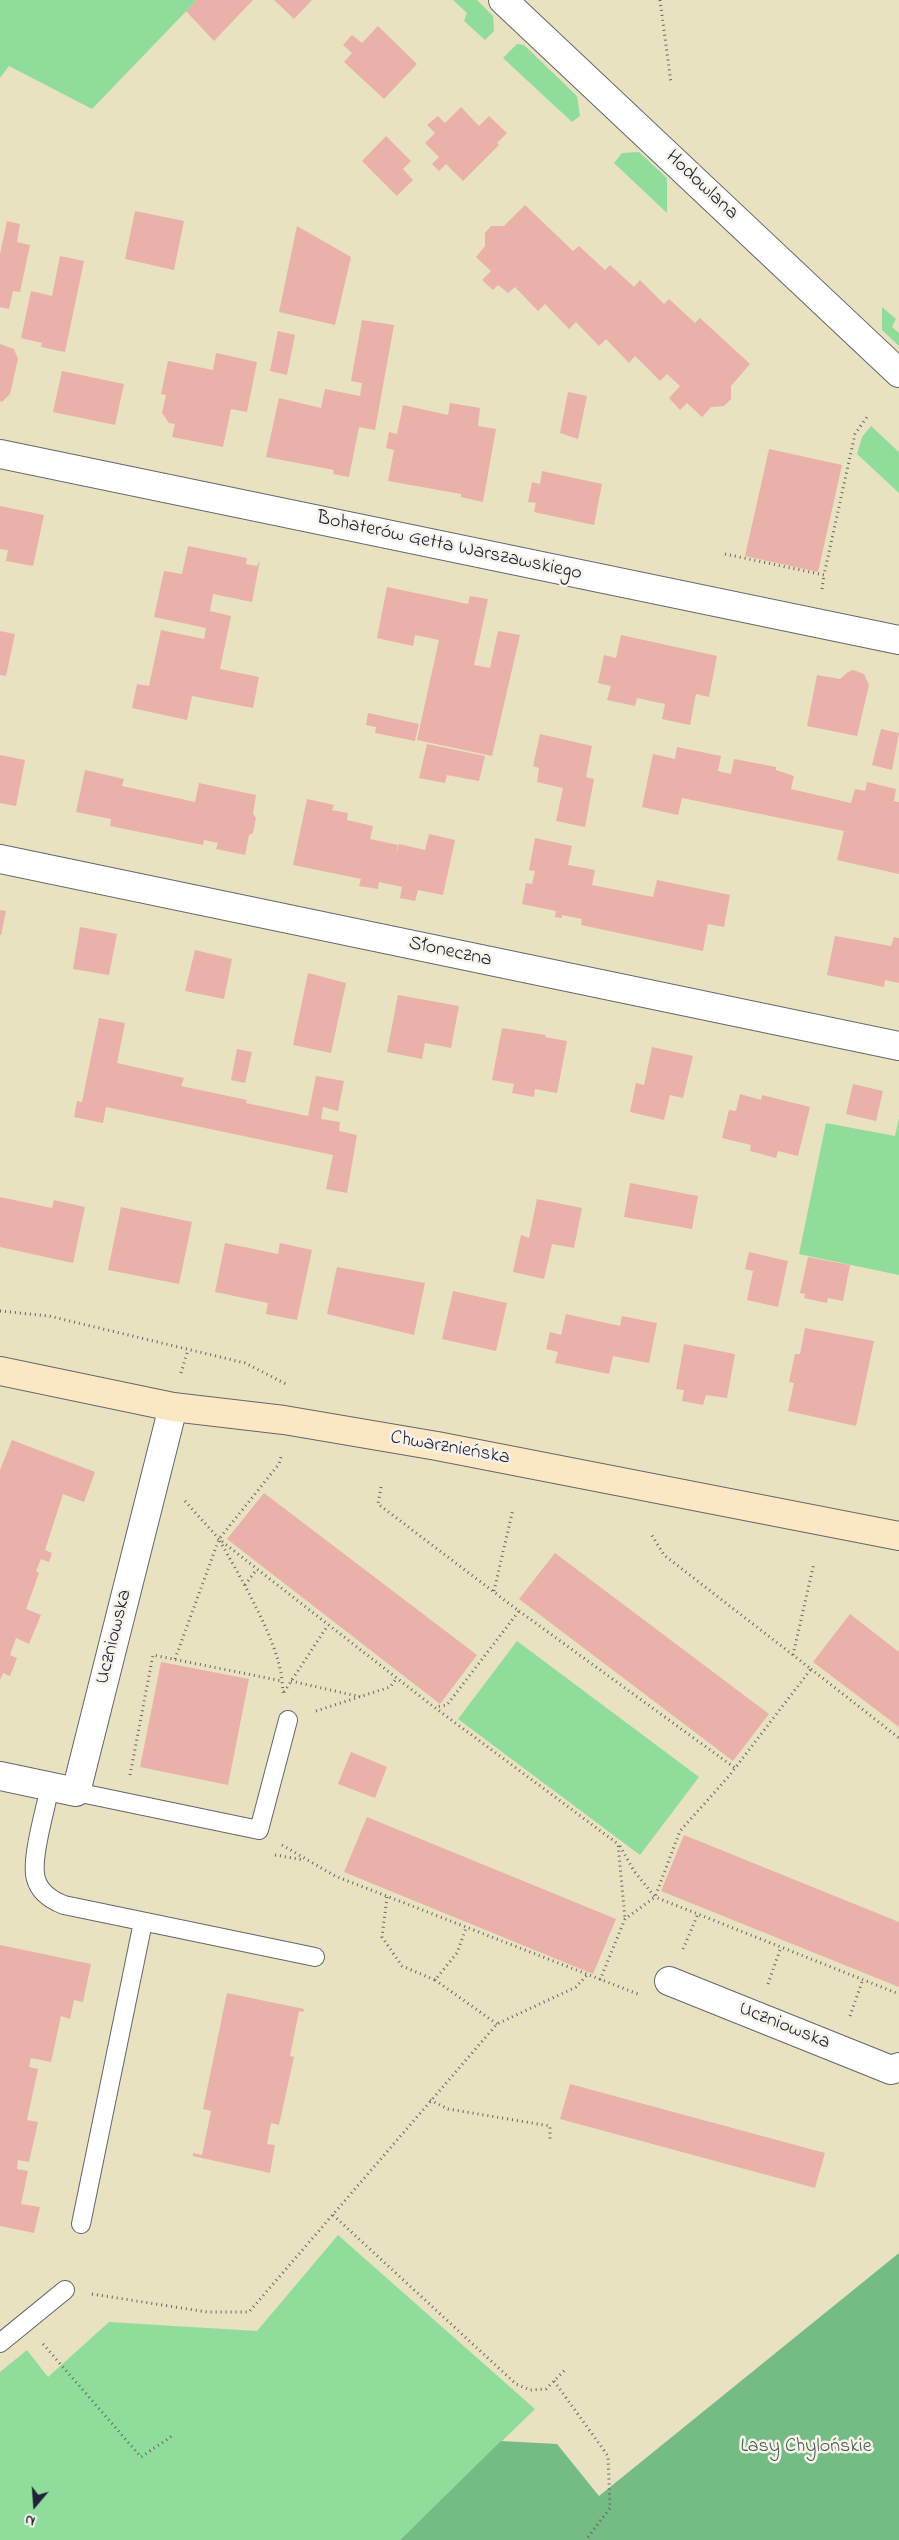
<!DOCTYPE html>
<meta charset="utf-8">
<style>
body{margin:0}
#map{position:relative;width:899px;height:2540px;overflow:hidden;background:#e8e2c1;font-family:"Indie Flower",sans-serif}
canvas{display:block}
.north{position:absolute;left:10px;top:2480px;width:50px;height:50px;-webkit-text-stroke:4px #f7f3e8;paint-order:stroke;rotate:198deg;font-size:14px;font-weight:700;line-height:20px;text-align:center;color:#22223b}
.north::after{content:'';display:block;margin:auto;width:18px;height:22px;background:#22223b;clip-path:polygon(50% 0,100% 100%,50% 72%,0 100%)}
</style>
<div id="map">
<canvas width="899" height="2540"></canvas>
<div class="north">N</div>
</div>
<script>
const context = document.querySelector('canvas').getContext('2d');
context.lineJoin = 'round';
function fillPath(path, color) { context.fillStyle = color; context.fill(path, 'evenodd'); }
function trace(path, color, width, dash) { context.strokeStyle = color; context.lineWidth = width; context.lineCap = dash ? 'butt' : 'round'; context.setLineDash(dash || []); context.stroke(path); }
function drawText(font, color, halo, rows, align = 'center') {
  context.font = font + ' "Indie Flower",sans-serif'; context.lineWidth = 5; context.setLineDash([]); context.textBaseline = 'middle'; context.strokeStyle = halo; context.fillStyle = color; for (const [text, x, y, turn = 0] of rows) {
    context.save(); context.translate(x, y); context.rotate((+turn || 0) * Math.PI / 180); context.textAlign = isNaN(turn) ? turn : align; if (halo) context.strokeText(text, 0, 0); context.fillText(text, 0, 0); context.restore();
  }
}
fillPath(new Path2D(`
 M0,0H197L92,109L9,66L0,78Z
 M453,0H477L493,16L494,31L485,40L464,21L467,13Z
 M517,44L524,45L577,96L580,116L572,122L503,58Z
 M639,152L667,178V213L614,163L622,153Z
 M882,307L896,319L892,327L899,333V346L882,330Z
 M871,426L899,452V493L857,454L862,437Z
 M899,1118V1275L799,1254L826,1123L895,1136Z
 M517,1641L699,1777L640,1855L458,1719Z
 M338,2235L535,2409L400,2540H0V2372L27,2350L48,2377L109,2322L257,2331Z`), '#90dd9b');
fillPath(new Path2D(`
 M899,2253V2540H400L501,2441L557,2444L599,2496Z`), '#74bc83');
fillPath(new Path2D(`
 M197,0H253L214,41L186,11Z
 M274,0H312L294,19Z
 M378,26L417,64L384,99L344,62L352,53L343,45L352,35L362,43Z
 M461,107L479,126L489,116L507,133L497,143L499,145L463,181L446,164L439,171L432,164L439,157L425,143L435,133L427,125L438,116L445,123Z
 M386,136L411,161L403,169L413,180L397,196L362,161Z
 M525,205L573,251L579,246L605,270L610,265L634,287L640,280L664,304L669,299L695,323L700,318L750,364L731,386V399L724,406L711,407L702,417L687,403L680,410L669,398L680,386L667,374L660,381L635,356L629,363L606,339L599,346L576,322L569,329L545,304L538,311L515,287L508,293L498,285L493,290L482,280L491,271L476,257L485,246V233L491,226H504Z
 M135,211L184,221L174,270L125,259Z
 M7,221L20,224L17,242L30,245L20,292L13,291L9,309L0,307V254Z
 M297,226L351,257L335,325L279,312Z
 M60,256L84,261L65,352L41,347L42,343L21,338L31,291L52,296Z
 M362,320L394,325L375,430L359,427L349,477L333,474L334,470L266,457L279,398L321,408L325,389L360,396L362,383L351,381Z
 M278,331L295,335L287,375L270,371Z
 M0,344L14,349L18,359L10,394L2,402L0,401Z
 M216,353L257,362L247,412L231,409L223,447L172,437L175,424L169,423L162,413L166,395L161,394L168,361L213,370Z
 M62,371L124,384L115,425L53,412Z
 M568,392L587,396L578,439L560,433Z
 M450,403L480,408L478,426L496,429L483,502L461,497V494L388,481L394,450L386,448L389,432L397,434L403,405L448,415Z
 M769,449L842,465L818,572L745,556Z
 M542,471L602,484L594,525L534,512L536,503L528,502L532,482L540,484Z
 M0,506L44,515L33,566L6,561L8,550L0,549Z
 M188,546L247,558L246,564L257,566L260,560L252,602L213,594L210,611L231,616L220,669L259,677L253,708L192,696L187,720L132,708L137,684L149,686L161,630L204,639L206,628L154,617L164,571L182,574Z
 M387,587L468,604L470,596L488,599L474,665L490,668L498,631L520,635L492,756L417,740L439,640L415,635L413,646L377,638Z
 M0,631L15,634L6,676L0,675Z
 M621,635L717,656L709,697L696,694L690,725L662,719L665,704L637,698L635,706L607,700L611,686L598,683L604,655L616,658Z
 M853,670L864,674L869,685L857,736L807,726L817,675L840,679L848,672Z
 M368,713L419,724L415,741L375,733L376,727L366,725Z
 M881,729L899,733L892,770L872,765Z
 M540,734L592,746L586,777L594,779L585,827L556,821L563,788L537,782L539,768L533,766Z
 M427,744L485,756L479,781L447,775L445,783L419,778Z
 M677,747L721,756L718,771L731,774L734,759L776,767V770L794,776L791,789L851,803L855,789L865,791L867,782L896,789L894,801L899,802V874L837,860L844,831L682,798L678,815L642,807L653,754L675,759Z
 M0,755L25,760L16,806L0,803Z
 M85,770L124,779L122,786L195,802L199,783L256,795L253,814L256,818L253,833L249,835L245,855L216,849L218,843L204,840L203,845L110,826L111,819L76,812Z
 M307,799L334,805L332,810L348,813L347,820L373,826L370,839L398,845L395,857L399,844L425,850L429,834L455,840L443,895L418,890L415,901L400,898L402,887L379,882L378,889L359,886L361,879L293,865Z
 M535,838L572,846L568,865L595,870L592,885L653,897L657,880L730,895L724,927L708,924L703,951L581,925L582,919L562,915V918L555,917L556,911L522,904L526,883L532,884L535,871L529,870Z
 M0,910L6,911L1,935H0Z
 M80,927L117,934L109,975L73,969Z
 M835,936L891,946L894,937L899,938V983L885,980L884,987L827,975Z
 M195,950L232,959L224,999L185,991Z
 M308,973L346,983L331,1053L293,1045Z
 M398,995L459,1006L451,1048L425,1043L422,1059L387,1052Z
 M99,1018L125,1023L117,1063L184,1078L181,1086L247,1100L246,1103L308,1116L316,1076L344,1081L338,1111L323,1107L321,1119L340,1122L339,1131L357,1135L347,1193L326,1189L333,1155L106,1107L103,1123L74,1117L77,1101L82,1102Z
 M502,1028L546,1035L545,1037L567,1041L557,1093L535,1089L534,1097L512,1093L514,1084L492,1080Z
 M652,1047L693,1056L683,1098L670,1095L664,1120L630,1112L636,1083L644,1085Z
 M237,1049L252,1052L245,1083L231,1080Z
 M853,1084L883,1091L876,1121L846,1114Z
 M740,1094L761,1100L762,1095L810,1107L798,1156L778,1151L776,1158L750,1151L751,1145L722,1138L729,1110L736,1111Z
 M630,1183L698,1196L692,1229L624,1217Z
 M0,1197L52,1208L54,1200L85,1207L73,1263L0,1247Z
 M537,1199L582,1208L574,1248L552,1244L544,1279L513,1272L521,1235L529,1238Z
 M121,1207L192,1222L179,1284L108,1270Z
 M225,1243L278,1254L280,1243L312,1250L297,1320L266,1314L268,1303L215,1292Z
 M749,1252L788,1261L778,1307L747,1300L753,1271L745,1269Z
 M808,1257L850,1265L843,1301L828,1298L827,1303L804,1298L805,1294L800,1293Z
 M337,1267L425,1283L414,1335L327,1314Z
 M453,1291L507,1303L496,1351L442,1339Z
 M566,1314L620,1326L622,1316L657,1323L649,1363L613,1356L609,1374L555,1363L558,1352L546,1349L550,1332L561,1335Z
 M805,1328L874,1341L856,1426L788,1411L794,1383L789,1382L795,1354H800Z
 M684,1344L735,1354L727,1398L706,1395L703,1405L682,1401L684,1390L676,1389Z
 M12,1440L95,1472L84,1502L63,1494L45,1550L52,1553L49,1562L41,1559L36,1571L39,1573L26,1609L41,1615L29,1644L16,1638L10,1655L17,1658L10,1676L3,1673L0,1680V1470Z
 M264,1493L477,1655L440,1704L227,1539Z
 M555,1553L769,1714L733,1761L519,1599Z
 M850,1614L899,1652V1727L813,1662Z
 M161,1662L249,1679L228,1785L140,1767Z
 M351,1752L387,1767L375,1798L338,1784Z
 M367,1817L616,1919L593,1974L344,1872Z
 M684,1835L899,1922V1987L661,1891Z
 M0,1945L91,1964L83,2002L74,2000L70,2019L61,2016L51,2062L31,2058L29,2067L38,2069L27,2120L38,2122L29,2162L18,2160L17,2169L28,2171L21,2204L40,2207L34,2233L0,2226Z
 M227,1993L304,2009L303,2012L299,2011L290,2056L294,2057L279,2125L271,2123L267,2144L275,2145L270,2173L193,2156V2153L202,2155L211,2111L203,2109Z
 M570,2084L825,2153L815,2188L560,2119Z`), '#e9b1a9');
const lane = new Path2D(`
 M50,1786C46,1808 30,1860 36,1879C40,1893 51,1900 64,1905L315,1957
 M76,1792L259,1830L288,1720
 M81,2224L143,1922
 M0,2343L65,2290`);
const street = new Path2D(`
 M503,0L899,373
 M0,454L899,640
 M0,859L899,1046
 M0,1776L76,1792L173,1407
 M669,1981L891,2070L899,2067`);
const secondary = new Path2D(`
 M0,1371L173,1407L284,1420L437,1446L899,1536`);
trace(lane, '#67656a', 20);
trace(street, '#67656a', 30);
trace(secondary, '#67656a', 30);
trace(new Path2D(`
 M660,0L671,83
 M725,554L824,575L855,434L869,414
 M822,589L824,575
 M0,1311L49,1316L245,1363L286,1384
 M181,1373L188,1350
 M381,1487L378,1504L519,1611L447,1705L435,1707
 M185,1501L219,1539L257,1569L430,1704L618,1844L625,1919
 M220,1541C240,1577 279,1642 282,1681
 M245,1585L257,1569
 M494,1591L513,1509
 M519,1611L735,1768
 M793,1655L814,1563
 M175,1659L219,1539L279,1464L281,1457
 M811,1669L899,1738
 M291,1681L361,1697
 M284,1692L328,1625
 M316,1711L390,1687L397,1678
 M130,1775L153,1655L282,1681L283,1693
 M282,1845L335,1876L638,1994
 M620,1846L634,1871L655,1897L899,1994
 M275,1855L304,1860
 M387,1897L382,1937L402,1966L435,1980L457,1953L466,1928
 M683,1949L698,1914
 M435,1980L497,2024
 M600,1980L625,1919L655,1897L680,1831L729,1776L811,1669L664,1555L651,1534
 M768,1984L781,1947
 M850,2016L863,1979
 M430,2100L448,2109L550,2126V2139
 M333,2215L516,2384L530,2390L546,2389L567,2368
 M92,2294L207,2312H249L497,2024L576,1987L587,1975
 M43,2344L141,2457L172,2436
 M554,2381L608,2456L610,2508L586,2540`), '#67656a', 3, [1, 4]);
trace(lane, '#fff', 18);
trace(street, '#fff', 28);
trace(secondary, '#fbe7c3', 28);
drawText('20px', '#22223b', '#f7f3e8', [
 ["Hodowlana",701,186,43],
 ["Bohaterów Getta Warszawskiego",449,547,12],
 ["Słoneczna",450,953,12],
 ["Chwarznieńska",450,1449,10],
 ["Uczniowska",115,1637,-76],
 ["Uczniowska",784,2027,22]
]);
drawText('20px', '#435a58', '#f7f3e8', [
 ["Lasy Chylońskie",806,2448]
]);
</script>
